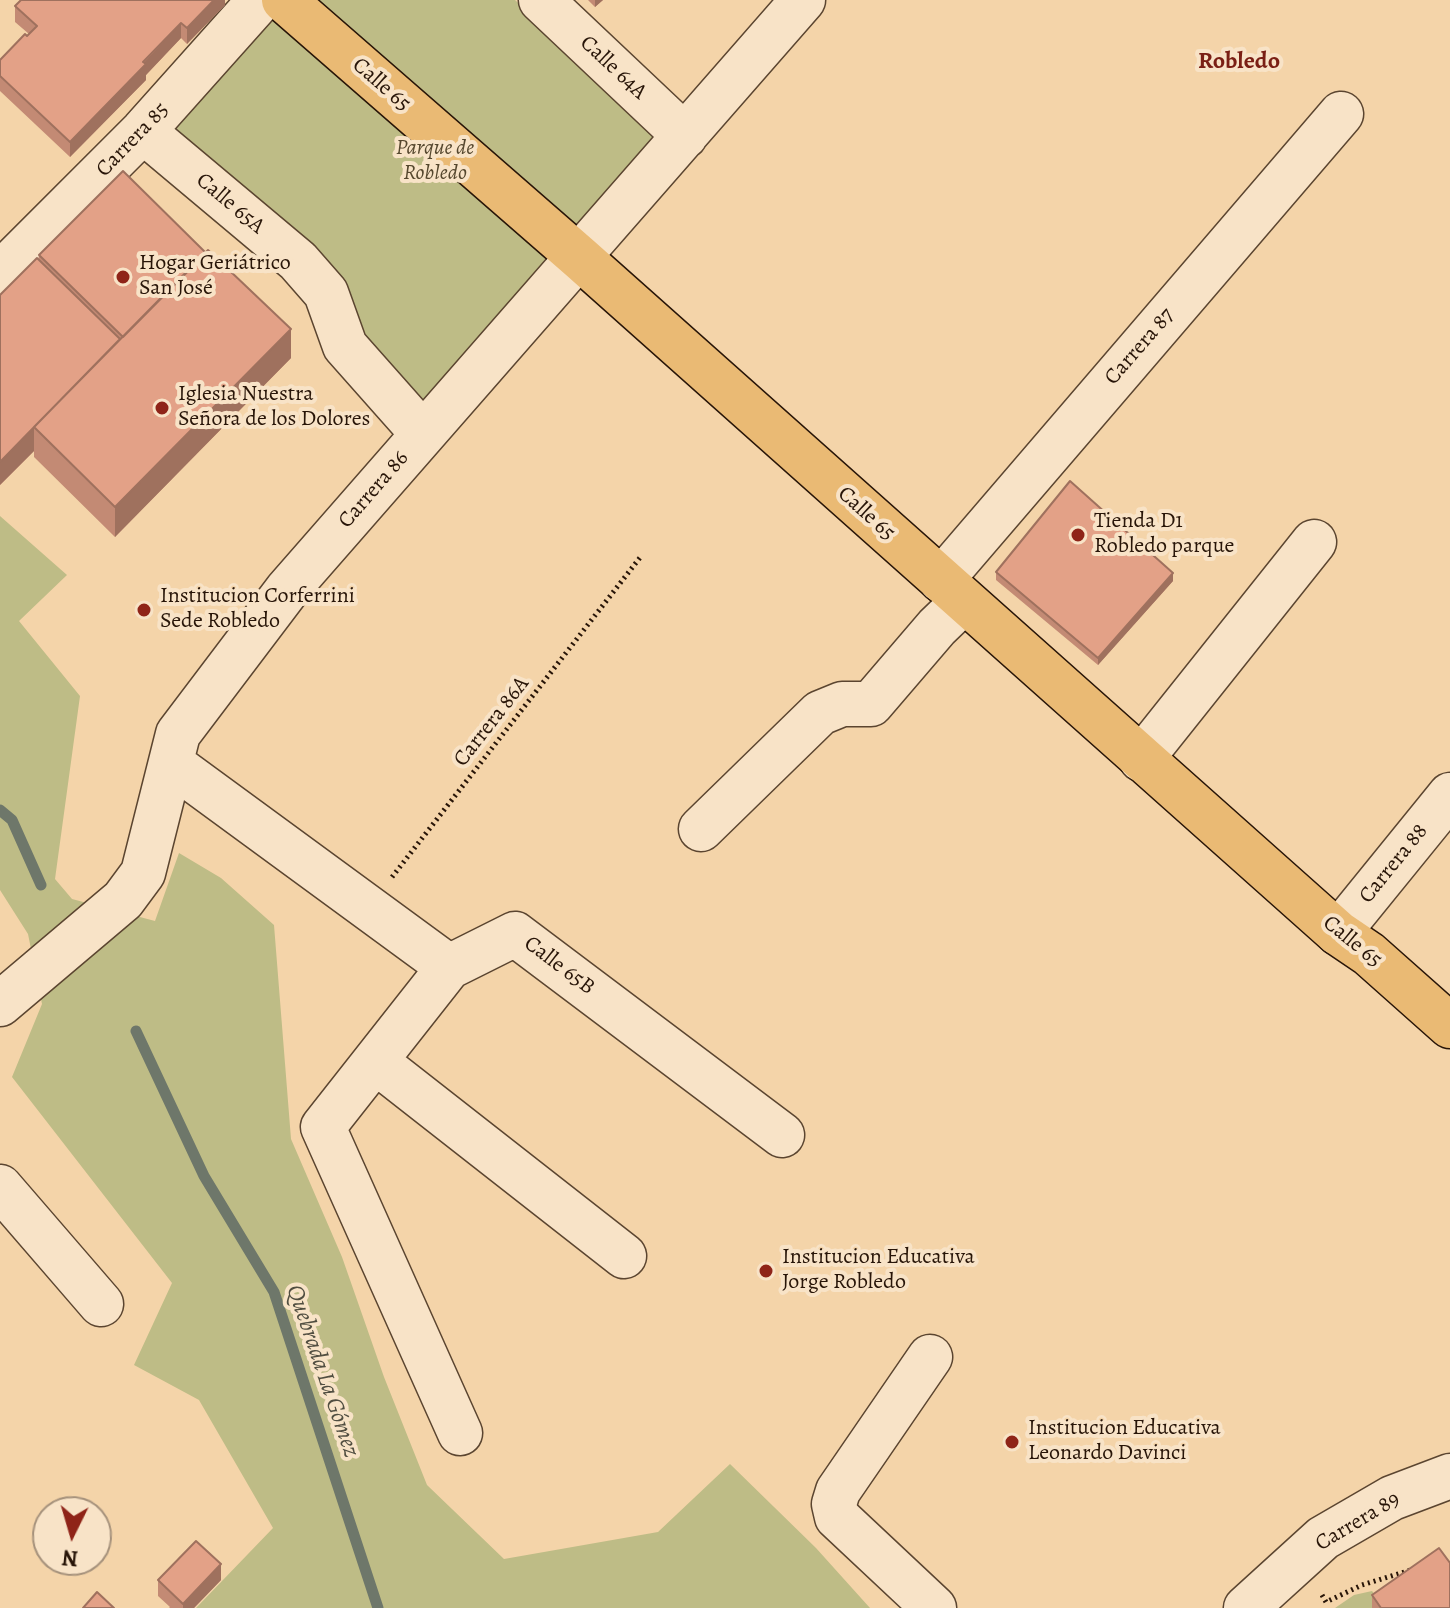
<!DOCTYPE html>
<meta charset="utf-8">
<style>
body{margin:0}
#map{position:relative;width:1450px;height:1608px;overflow:hidden;background:#f4d4a9;font-family:Alegreya,serif}
canvas{display:block}
.north{position:absolute;left:32px;top:1496px;width:80px;height:80px;box-sizing:border-box;background:#f8e3c7;border:2px solid #a5917b;border-radius:50%;rotate:185deg;font-size:22px;font-weight:700;line-height:32px;text-align:center;color:#281508}
.north::after{content:'';display:block;margin:auto;width:28px;height:36px;background:#8f2418;clip-path:polygon(50% 0,100% 100%,50% 72%,0 100%)}
</style>
<div id="map">
<canvas width="1450" height="1608"></canvas>
<div class="north">N</div>
</div>
<script>
const context = document.querySelector('canvas').getContext('2d');
context.lineJoin = 'round';
function fillPath(path, color) { context.fillStyle = color; context.fill(path, 'evenodd'); }
function trace(path, color, width, dash) { context.strokeStyle = color; context.lineWidth = width; context.lineCap = dash ? 'butt' : 'round'; context.setLineDash(dash || []); context.stroke(path); }
function drawText(font, color, halo, rows, align = 'center') {
  context.font = font + ' Alegreya,serif'; context.lineWidth = 8; context.setLineDash([]); context.textBaseline = 'middle'; context.strokeStyle = halo; context.fillStyle = color; for (const [text, x, y, turn = 0] of rows) {
    context.save(); context.translate(x, y); context.rotate((+turn || 0) * Math.PI / 180); context.textAlign = isNaN(turn) ? turn : align; if (halo) context.strokeText(text, 0, 0); context.fillText(text, 0, 0); context.restore();
  }
}
fillPath(new Path2D(`
 M292,0H515L669,142L432,411L382,363L346,300L168,133Z
 M0,516L67,575L19,621L80,696L55,879L72,899L155,921L179,853L221,878L274,925L291,1139L342,1257L384,1377L427,1485L504,1559L658,1532L730,1464L816,1548L870,1608H196L273,1528L199,1400L134,1365L172,1283L12,1077L42,1004L28,934L0,890Z
 M1372,1591L1383,1605L1380,1608H1335L1354,1595Z`), '#bebc86');
trace(new Path2D(`
 M0,810L12,820L41,885
 M136,1031L204,1176L274,1292L378,1608`), '#6e776a', 11);
const minor = new Path2D(`
 M541,0L685,136
 M143,131L298,261L326,293L345,346L423,434
 M0,274L143,131L260,0
 M941,580L1341,114
 M1141,759L1314,542
 M172,764L449,967
 M701,829L820,713L842,704H871L937,627L964,601
 M1338,933L1450,795
 M0,1004L123,900L143,873L178,734L287,590L803,0
 M375,1061L624,1256
 M0,1187L101,1304
 M930,1357L838,1491L834,1504L837,1517L934,1608
 M460,1433L323,1127L449,967L515,934L782,1135
 M1246,1608L1323,1538L1392,1498L1450,1476`);
const major = new Path2D(`
 M284,0L580,258L1338,933L1369,954L1450,1026`);
trace(minor, '#5b4530', 47);
trace(major, '#281508', 47);
trace(new Path2D(`
 M392,877L642,555
 M1322,1595L1326,1602L1362,1585L1414,1569`), '#281508', 5, [2, 4]);
trace(minor, '#f8e3c7', 44);
trace(major, '#eaba74', 44);
fillPath(new Path2D(`
 M225,0V5L187,44L181,38L146,75V80L70,157L0,91V60L29,34L15,22V6Z
 M588,0H603L595,7Z
 M39,255L291,358L115,537L34,457V451L0,485Z
 M996,572L1173,581L1098,665L996,580Z
 M158,1580H221L194,1608H169L170,1607L158,1596Z
 M1372,1595L1450,1608H1372Z`), '#c38a74');
fillPath(new Path2D(`
 M214,0H225V5L187,44V28Z
 M595,0H603L595,7Z
 M181,23V38L146,75V80L70,157V142Z
 M291,329V358L115,537V507Z
 M34,428V451L0,485V462Z
 M1173,573V581L1098,665V658Z
 M221,1564V1580L194,1608H183V1604Z`), '#9f715e');
const building = new Path2D(`
 M21,0H214L187,28L181,23L143,62L146,64L70,142L0,76V60L25,34L27,36L37,26L15,6Z
 M123,171L206,253L123,337L39,255Z
 M208,250L291,329L115,507L34,427Z
 M37,258L120,339L0,462V295Z
 M1070,481L1173,573L1098,658L996,572Z
 M196,1541L221,1564L183,1604L158,1580Z
 M1439,1548L1450,1563V1608H1381L1372,1595Z
 M97,1592L114,1608H83Z`);
fillPath(building, '#e3a187');
trace(building, '#9f715e', 2);
for (const [x, y, r, color] of [
 [123,277,8,"#8f2418"],
 [162,408,8,"#8f2418"],
 [1078,535,8,"#8f2418"],
 [144,610,8,"#8f2418"],
 [766,1271,8,"#8f2418"],
 [1012,1442,8,"#8f2418"]
]) { const dot = new Path2D(); dot.arc(x, y, r, 0, 2 * Math.PI); context.fillStyle = color; context.fill(dot); trace(dot, '#f8e3c7', 3); }
drawText('22px', '#281508', '#f8e3c7', [
 ["Calle 64A",613,68,43],
 ["Calle 65",381,85,41],
 ["Carrera 85",133,140,-46],
 ["Calle 65A",230,204,40],
 ["Carrera 87",1140,347,-49],
 ["Carrera 86",374,490,-49],
 ["Calle 65",866,514,42],
 ["Carrera 86A",492,722,-52],
 ["Carrera 88",1394,864,-51],
 ["Calle 65",1352,942,39],
 ["Calle 65B",559,966,37],
 ["Carrera 89",1358,1522,-31]
]);
drawText('italic 22px', '#55472e', '#f8e3c7', [
 ["Parque de",435,149],
 ["Robledo",435,174]
]);
drawText('22px', '#281508', '#f8e3c7', [
 ["Hogar Geriátrico",139,264],
 ["San José",139,289],
 ["Iglesia Nuestra",178,395],
 ["Señora de los Dolores",178,420],
 ["Tienda D1",1094,522],
 ["Robledo parque",1094,547],
 ["Institucion Corferrini",160,597],
 ["Sede Robledo",160,622],
 ["Institucion Educativa",782,1258],
 ["Jorge Robledo",782,1283],
 ["Institucion Educativa",1028,1429],
 ["Leonardo Davinci",1028,1454]
], 'left');
drawText('bold 24px', '#7a1f14', '#f8e3c7', [
 ["Robledo",1239,62]
]);
drawText('italic 24px', '#514e41', '#f8e3c7', [
 ["Quebrada La Gómez",322,1371,71]
]);
</script>
